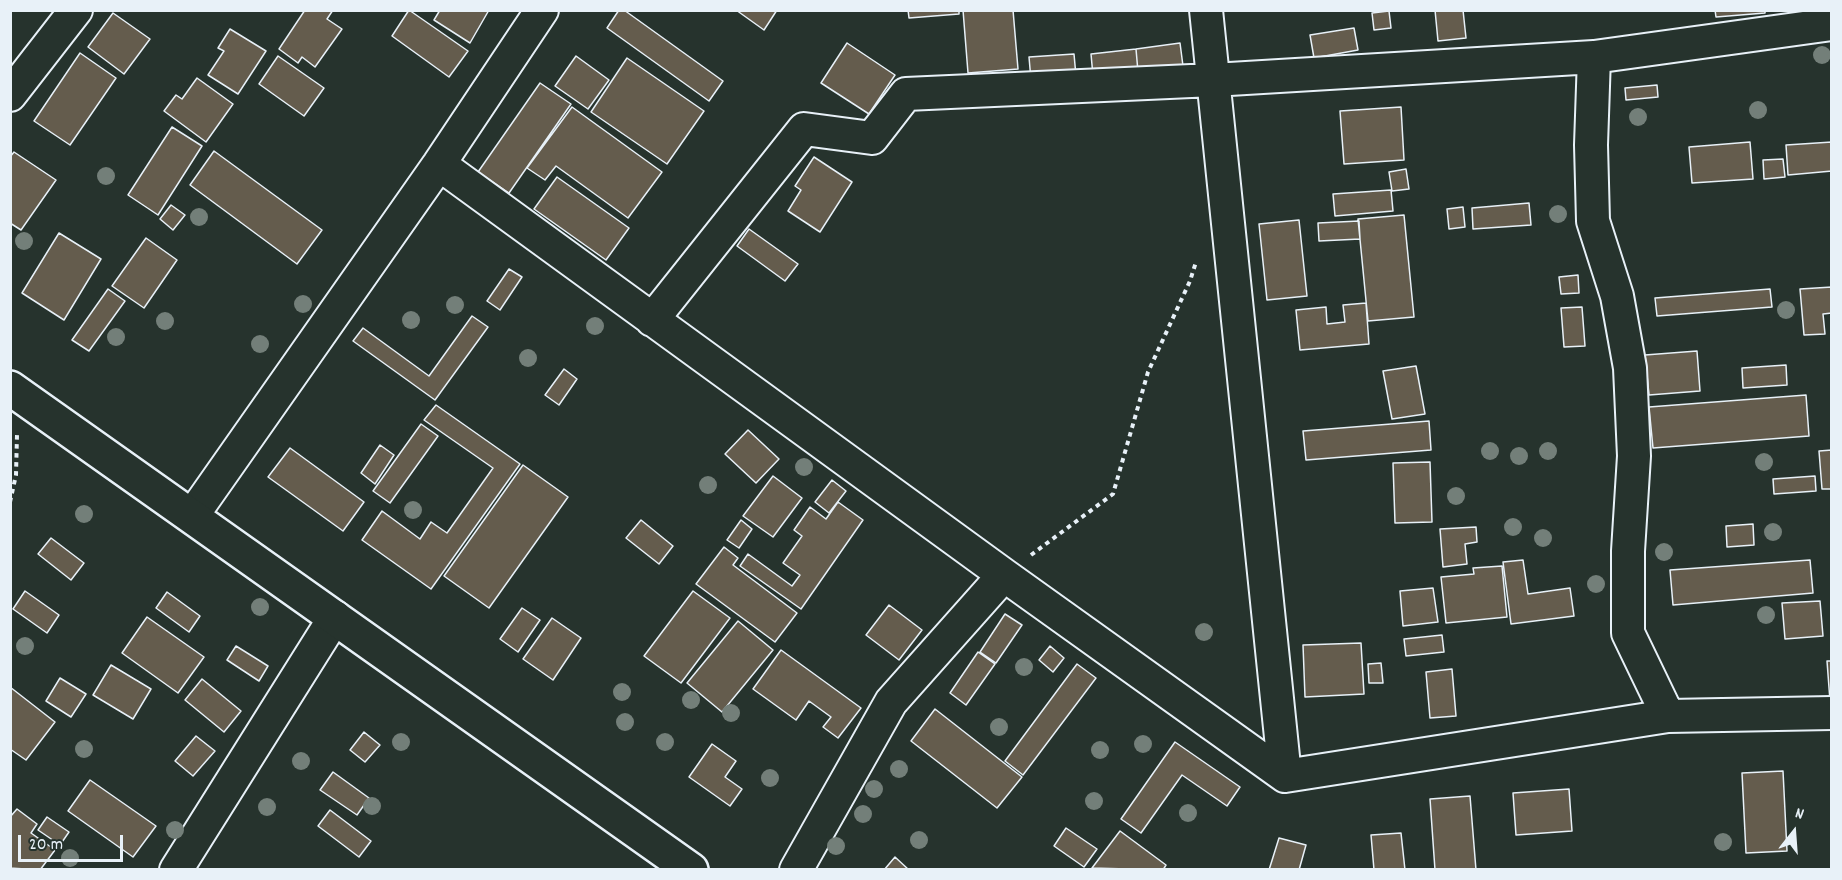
<!DOCTYPE html>
<style>
body{margin:0}
#map{position:relative;width:1842px;height:880px;overflow:hidden;background:#26332d;font-family:Dekko,sans-serif}
canvas{display:block}
.frame{position:absolute;inset:0;border:12px solid #e8f1f8;pointer-events:none}
.north{position:absolute;left:1764px;top:802px;width:60px;height:60px;-webkit-text-stroke:4px #26332d;paint-order:stroke;rotate:17deg;font-size:16px;font-weight:700;line-height:24px;text-align:center;color:#e8f1f8}
.north::after{content:'';display:block;margin:auto;width:21px;height:27px;background:#e8f1f8;clip-path:polygon(50% 0,100% 100%,50% 72%,0 100%)}
.scale{position:absolute;left:18px;top:835px;width:105px;height:27px;box-sizing:border-box;border:3px solid #e8f1f8;border-top:0;padding-left:8px;font-size:18px;line-height:21px;white-space:nowrap;color:#e8f1f8;-webkit-text-stroke:4px #26332d;paint-order:stroke}
</style>
<div id="map">
<canvas width="1842" height="880"></canvas>
<div class="frame"></div>
<div class="north">N</div>
<div class="scale">20 m</div>
</div>
<script>
const context = document.querySelector('canvas').getContext('2d');
context.lineJoin = 'round';
function fillPath(path, color) { context.fillStyle = color; context.fill(path, 'evenodd'); }
function trace(path, color, width, dash) { context.strokeStyle = color; context.lineWidth = width; context.lineCap = dash ? 'butt' : 'round'; context.setLineDash(dash || []); context.stroke(path); }
const building = new Path2D(`
 M305,10H333L327,19L342,29L315,67L302,57L298,63L279,49Z
 M409,10L468,51L449,77L392,36Z
 M440,10H489L470,43L434,20Z
 M619,10H624L723,81L709,101L607,28Z
 M736,10H777L764,30Z
 M908,10H959V14L909,18Z
 M963,10H1013L1018,69L968,73Z
 M1435,10H1463L1466,38L1438,41Z
 M1715,10H1765V13L1716,17Z
 M1389,11L1391,28L1374,30L1372,13Z
 M113,13L150,39L124,74L88,47Z
 M1354,28L1358,50L1314,58L1310,35Z
 M230,29L266,51L238,94L208,75L224,51L218,48Z
 M847,43L895,75L869,114L821,83Z
 M1180,43L1183,66L1138,72L1136,49Z
 M1136,49L1138,72L1093,76L1091,54Z
 M80,53L116,78L70,145L34,121Z
 M1074,54L1076,76L1031,80L1029,57Z
 M278,56L324,88L304,116L259,84Z
 M576,56L609,80L588,109L555,86Z
 M627,58L704,111L667,164L591,112Z
 M197,78L233,104L206,142L164,111L176,95L182,99Z
 M540,83L571,104L509,193L478,172Z
 M1657,85L1658,97L1626,100L1625,88Z
 M572,107L662,172L628,218L556,166L545,180L527,168Z
 M1401,107L1404,160L1344,164L1340,111Z
 M172,127L202,146L158,215L128,195Z
 M1750,142L1753,179L1692,183L1689,147Z
 M1832,142V171L1788,175L1786,145Z
 M214,151L322,230L297,264L190,185Z
 M14,152L56,180L21,230L10,223V157Z
 M814,157L852,182L820,232L788,211L801,190L795,186Z
 M1783,159L1785,177L1764,179L1763,160Z
 M1406,169L1409,189L1392,191L1389,172Z
 M557,177L629,228L606,260L534,209Z
 M1391,190L1393,211L1335,216L1333,194Z
 M1529,203L1531,225L1473,229L1472,208Z
 M171,205L185,215L173,230L160,219Z
 M1463,207L1465,227L1449,229L1447,209Z
 M1404,215L1414,317L1368,321L1358,219Z
 M1299,220L1307,296L1267,300L1259,224Z
 M1359,221L1360,239L1319,241L1318,223Z
 M749,229L798,264L785,281L737,246Z
 M59,233L101,259L64,320L22,293Z
 M146,238L177,260L144,308L112,286Z
 M509,269L522,277L500,310L487,301Z
 M1578,275L1579,293L1561,294L1559,277Z
 M1832,287V313L1823,314L1825,334L1804,335L1800,289Z
 M108,289L125,301L89,351L72,340Z
 M1770,289L1772,307L1657,316L1655,298Z
 M1366,303L1369,344L1300,350L1296,310L1326,307L1327,324L1345,322L1343,305Z
 M1582,307L1585,346L1564,347L1561,308Z
 M472,316L488,327L435,400L353,341L363,328L429,376Z
 M1697,351L1700,391L1649,395L1645,355Z
 M1786,365L1787,385L1743,388L1742,368Z
 M1416,366L1425,414L1392,419L1383,371Z
 M564,369L577,379L559,405L545,395Z
 M1806,395L1809,436L1653,448L1649,407Z
 M436,405L520,464L431,589L362,540L382,511L420,539L431,522L447,533L493,468L424,420Z
 M1429,421L1431,450L1306,460L1303,431Z
 M421,424L438,436L390,503L373,491Z
 M748,430L779,459L756,483L725,454Z
 M380,445L394,455L375,484L361,473Z
 M290,448L364,502L343,531L268,477Z
 M1832,450V489H1822L1819,451Z
 M1430,462L1432,522L1395,523L1393,463Z
 M523,465L568,497L489,608L444,576Z
 M773,476L802,498L773,537L743,516Z
 M1815,476L1816,491L1774,494L1773,479Z
 M832,480L846,491L829,513L815,502Z
 M838,502L863,520L801,609L740,566L748,554L792,586L800,575L783,563L802,536L794,530L810,507L826,519Z
 M641,520L673,546L659,564L626,538Z
 M741,520L752,529L739,548L727,540Z
 M1753,524L1754,545L1727,547L1726,526Z
 M1476,527L1477,542L1465,544L1467,564L1443,567L1440,529Z
 M51,538L84,563L71,580L38,554Z
 M724,547L738,558L733,565L797,613L775,642L696,584Z
 M1523,560L1528,594L1570,588L1574,616L1511,624L1503,562Z
 M1810,560L1813,593L1673,605L1670,570Z
 M1502,566L1507,617L1446,623L1441,577L1474,574L1473,568Z
 M1433,588L1438,622L1403,626L1400,591Z
 M25,591L59,615L47,633L13,609Z
 M693,591L730,618L681,683L644,656Z
 M167,592L200,616L189,632L156,608Z
 M1820,601L1823,636L1785,639L1782,603Z
 M889,605L922,630L899,660L866,635Z
 M522,608L540,620L518,652L500,639Z
 M1005,614L1022,625L996,663L980,652Z
 M147,617L204,657L178,693L122,653Z
 M552,618L581,638L553,680L523,659Z
 M738,621L773,650L722,712L687,683Z
 M1442,635L1444,652L1406,656L1404,639Z
 M1361,643L1364,694L1305,697L1303,645Z
 M236,646L268,666L259,681L227,660Z
 M1050,646L1064,658L1053,672L1039,660Z
 M781,650L861,708L838,738L823,727L831,717L809,701L796,720L753,689Z
 M978,652L995,664L966,705L950,693Z
 M1827,661H1832V701H1830Z
 M1381,663L1383,683H1369L1368,664Z
 M1077,664L1096,678L1023,775L1005,761Z
 M111,665L151,689L133,719L93,695Z
 M1452,669L1456,716L1430,718L1426,672Z
 M60,678L86,694L71,717L46,701Z
 M202,679L241,711L224,732L185,700Z
 M10,687L55,722L26,760L10,749Z
 M935,709L1022,777L997,808L911,741Z
 M364,732L380,745L365,762L350,750Z
 M196,736L215,751L193,776L175,761Z
 M1175,742L1240,787L1227,806L1182,775L1141,833L1121,819Z
 M712,744L736,761L725,777L742,789L730,806L689,777Z
 M1783,771L1787,851L1746,853L1742,773Z
 M333,772L369,798L357,815L320,790Z
 M90,780L156,826L133,857L68,811Z
 M1569,789L1572,831L1516,835L1513,793Z
 M1470,796L1476,870H1435L1430,799Z
 M17,809L37,824L31,833L55,850L40,870L10,868V817Z
 M330,810L371,841L359,857L318,826Z
 M47,817L69,832L60,845L38,830Z
 M1066,828L1097,849L1084,867L1054,846Z
 M1120,831L1166,865L1163,870L1092,868Z
 M1401,833L1405,870H1374L1371,835Z
 M1279,838L1306,845L1299,870H1269Z
 M895,857L909,870H884Z`);
fillPath(building, '#645c4d');
trace(building, '#e8f1f8', 1.5);
const minor = new Path2D(`
 M1206,10L1285,776
 M1594,57L1591,145L1593,221L1617,296L1630,368L1634,456L1628,551V633L1668,716
 M10,95L76,10
 M439,164L1004,575L1285,776L1668,716L1832,713
 M652,320L804,129L872,138L906,94L1213,80L1594,57L1832,24
 M192,516L439,164L542,10
 M176,870L335,617
 M796,870L891,702L1004,575`);
const tertiary = new Path2D(`
 M10,388L691,870`);
trace(minor, '#e8f1f8', 36);
trace(tertiary, '#e8f1f8', 38);
trace(new Path2D(`
 M10,502L16,475L17,435
 M1031,555L1113,494L1148,372L1190,281L1196,262`), '#e8f1f8', 4, [4.5, 4.5]);
trace(minor, '#26332d', 32);
trace(tertiary, '#26332d', 33);
context.fillStyle = '#737f79';
for (const [x, y] of [
 [1822,55],
 [1758,110],
 [1638,117],
 [106,176],
 [1558,214],
 [199,217],
 [24,241],
 [303,304],
 [455,305],
 [1786,310],
 [411,320],
 [165,321],
 [595,326],
 [116,337],
 [260,344],
 [528,358],
 [1490,451],
 [1548,451],
 [1519,456],
 [1764,462],
 [804,467],
 [708,485],
 [1456,496],
 [413,510],
 [84,514],
 [1513,527],
 [1773,532],
 [1543,538],
 [1664,552],
 [1596,584],
 [260,607],
 [1766,615],
 [1204,632],
 [25,646],
 [1024,667],
 [622,692],
 [691,700],
 [731,713],
 [625,722],
 [999,727],
 [401,742],
 [665,742],
 [1143,744],
 [84,749],
 [1100,750],
 [301,761],
 [899,769],
 [770,778],
 [874,789],
 [1094,801],
 [372,806],
 [267,807],
 [1188,813],
 [863,814],
 [175,830],
 [919,840],
 [1723,842],
 [836,846],
 [70,858]
]) { context.beginPath(); context.arc(x, y, 9, 0, 2 * Math.PI); context.fill(); }
</script>
